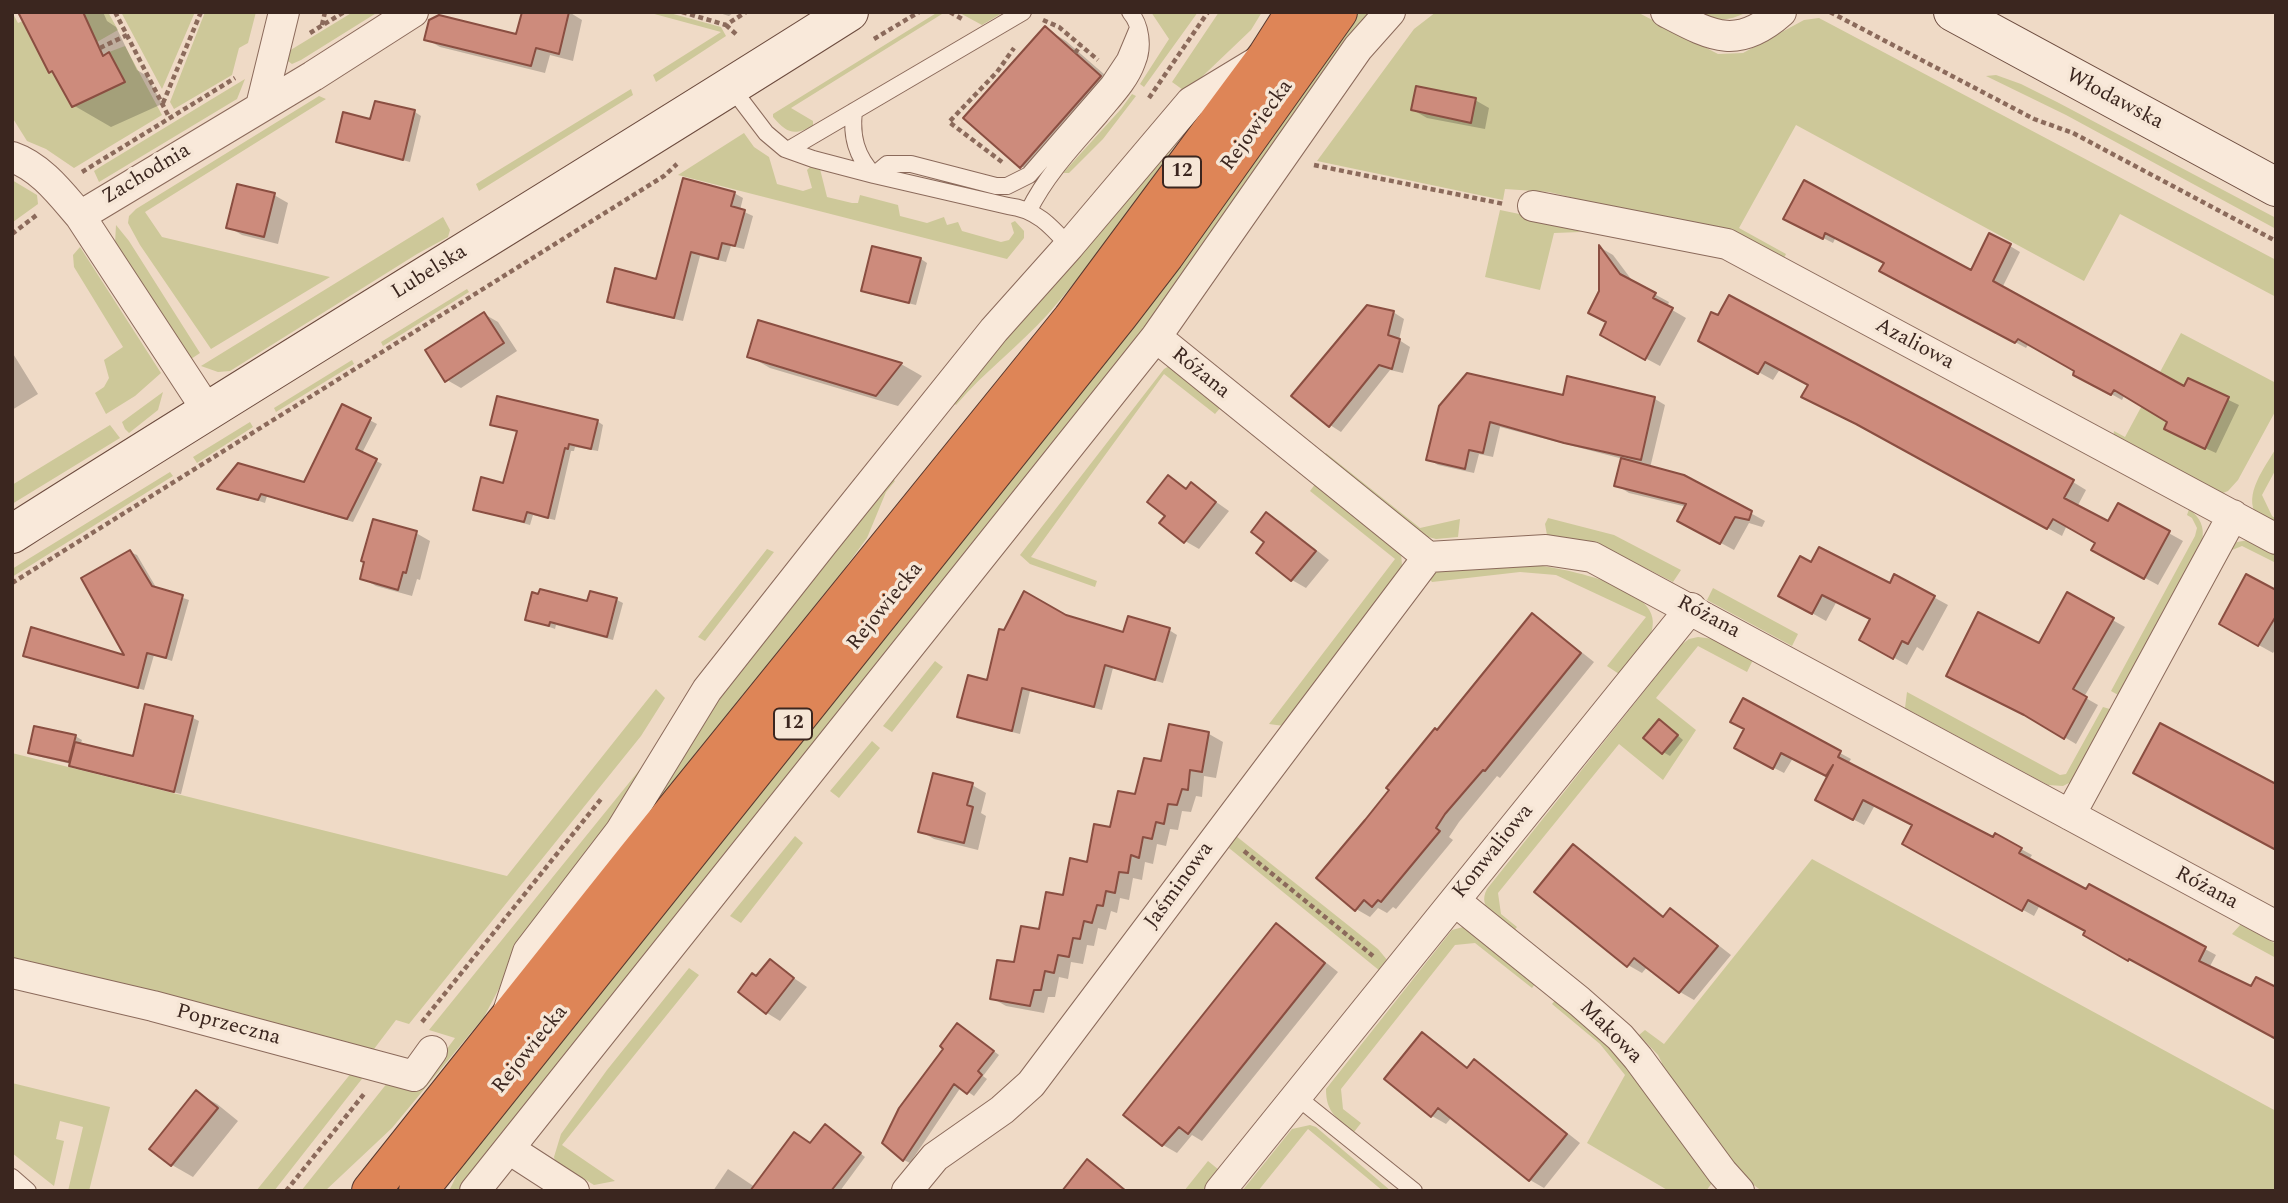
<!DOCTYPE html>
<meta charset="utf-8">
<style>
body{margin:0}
#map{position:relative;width:2288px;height:1203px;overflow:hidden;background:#efdac6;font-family:Spectral,serif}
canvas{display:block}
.frame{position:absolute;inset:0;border:14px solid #3b261f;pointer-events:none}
</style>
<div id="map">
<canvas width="2288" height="1203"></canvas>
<div class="frame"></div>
</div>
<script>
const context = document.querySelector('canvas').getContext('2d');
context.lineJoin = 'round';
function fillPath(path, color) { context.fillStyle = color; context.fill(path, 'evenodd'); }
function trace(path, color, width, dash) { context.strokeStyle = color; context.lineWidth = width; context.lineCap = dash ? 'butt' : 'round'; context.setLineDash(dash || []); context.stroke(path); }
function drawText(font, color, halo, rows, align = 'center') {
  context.font = font + ' Spectral,serif'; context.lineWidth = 7; context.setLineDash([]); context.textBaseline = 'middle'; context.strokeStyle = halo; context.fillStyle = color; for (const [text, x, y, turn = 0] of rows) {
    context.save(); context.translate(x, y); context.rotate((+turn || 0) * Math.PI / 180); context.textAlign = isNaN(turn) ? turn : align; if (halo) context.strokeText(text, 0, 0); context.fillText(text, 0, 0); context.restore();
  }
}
fillPath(new Path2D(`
 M12,12L18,23L23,21L48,72L53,70L72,106L125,82L109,52L125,46L162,115L74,168L46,149L27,141L12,117Z
 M83,12H108L118,30L97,42Z
 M121,12H195L162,89Z
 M205,12H256L248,43L239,48L232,75L174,109L170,102Z
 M353,12H378L301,60L292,64L285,59L289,51Z
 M647,12H666L721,27L726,36L656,82L653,75L721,32Z
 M938,12L942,14L791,108L813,121V126C793,136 787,133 773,117V114Z
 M958,12H1004L982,25Z
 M1151,12H1198L1144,87L1140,84L1169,39Z
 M1219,12H1262L1251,30L1186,92L1172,82Z
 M1359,12H1377L1178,287L462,1191H449L468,1152Z
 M1436,12H1637L1718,54L1743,53L1804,20L1819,18L2276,260V297L2120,214L2084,281L1796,125L1739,228L1786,254L1783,260L1726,235L1549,192L1505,189L1503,200L1317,161L1414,29Z
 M1693,12H1747C1728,22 1712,22 1693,12Z
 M1996,75L2021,84L2057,102L2276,218V229L2066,115L1986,76Z
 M245,79L237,99L99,182L94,171L100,167Z
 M631,89L633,95L479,191L476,184Z
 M1132,94L1136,96L1103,139L1069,173H1063L1121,109Z
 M319,96L326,99L145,212L162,237L330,277L211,349L140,245L128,223L129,216L136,209Z
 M1190,125C1144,188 1100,255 1048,314C1019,346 984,372 956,405L949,399Z
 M744,133L754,147L769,157L777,184L803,191L812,188L807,170L811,166L820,169L827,197L852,203H858L860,195L898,205L900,216L927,223L944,217L947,225L958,222L962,231L1001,242L1009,240L1014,233L1011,223L1015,221L1024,231V238L1007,259L678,175Z
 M12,180L37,195L38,204L13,222Z
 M1500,210L1529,216L1581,232L1554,233L1540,290L1485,277Z
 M443,217L450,230L448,237L417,254L230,371L218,372L201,366Z
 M116,225L129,241L200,353L191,359L115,244Z
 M80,247L161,373L135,396L106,414L95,393L104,387L109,378L104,360L123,347L74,267L73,255Z
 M467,289L469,292L383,346L381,342Z
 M2181,333L2276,383V410L2238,480L2228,491L2223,493L2215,492L2113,439L2114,431L2125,437Z
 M352,360L354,364L276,412L274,408Z
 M1171,365L1221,407L1215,414L1164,374L1031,557L1097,581L1095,587L1030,564L1020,555L1164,369Z
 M163,392L158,410L129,433L125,429L122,422Z
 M250,422L253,427L197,463L193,457Z
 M110,425L120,438L12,504V485Z
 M2276,448V469L2262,495L2272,516L2276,519V529C2270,525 2261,521 2257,516C2242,495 2266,466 2276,448Z
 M1326,453L1420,528L1460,519L1458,537L1436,539L1417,534L1321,460Z
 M170,472L173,476L12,577V569Z
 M887,475L895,481L886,492L867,538L842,572L644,818L675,757Z
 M1316,483L1401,552L1402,566L1284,726L1269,724L1395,559L1310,491Z
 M2189,509C2200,517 2205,527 2202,541L2120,696L2111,691L2195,536L2197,528L2192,518L2187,515Z
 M1548,518L1614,535L1681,570L1673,582L1608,549L1575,540L1547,535L1545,524Z
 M2249,540L2276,553V563L2242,546L2232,550L2205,599L2201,596L2231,546L2237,542Z
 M767,549L774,552L705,641L698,637Z
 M1527,564C1556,567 1665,585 1652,630C1648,643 1628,662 1619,674L1607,666L1646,617L1556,575L1520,572L1432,582L1429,578L1433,572L1439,569Z
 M1713,588L1798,634L1792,646L1707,600Z
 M1698,637L1714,639L1753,660L1747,672L1698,646L1656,698L1696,730L1663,780L1619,744L1498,893L1501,914L1517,927L1513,932C1500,921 1476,909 1487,889L1681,645L1689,639Z
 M935,661L943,667L892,732L883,726Z
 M656,689L665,698L641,736L409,1024L396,1020L374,1049L362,1052L296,1029L12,963V753L507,876Z
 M1907,692L2060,775L2066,774L2103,707L2113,710L2071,782L2063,786L2048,785L1905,708Z
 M872,741L880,748L839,798L830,791Z
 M658,747L611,831L505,977L484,1017L392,1128L325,1191H301L388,1082L417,1089L455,1038L429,1030Z
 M795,836L803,843L741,923L730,916Z
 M1236,836L1378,949L1388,961L1380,971L1229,848Z
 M1812,859L2276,1111V1191H1762L1741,1176L1661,1067L1662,1063L1658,1055L1639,1035L1645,1030L1664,1044Z
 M2241,924L2276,944V958L2232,934Z
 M1463,927L1475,929L1538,980L1532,988L1475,943L1455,945L1341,1089L1343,1109L1361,1123L1354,1132C1337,1118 1326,1113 1326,1089L1452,930Z
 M689,968L699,975L562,1145L615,1181L594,1185L555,1161L554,1157L561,1134L607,1070Z
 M1558,997L1605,1036L1715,1179L1706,1191H1669L1587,1143L1625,1075L1600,1044L1552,1004Z
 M352,1072L365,1075L274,1191H256Z
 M12,1083L110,1107L89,1191H68L83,1127L60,1121L56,1139L64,1141L54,1186L12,1153Z
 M1310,1125L1316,1127L1391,1191H1383L1308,1129L1258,1191H1242L1292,1129Z
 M1208,1161L1219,1170L1202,1191H1184Z`), '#cdc899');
fillPath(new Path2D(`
 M20,12H103L107,21L116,27L137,70L147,76L162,104L111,127L73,105L56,75L50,71Z
 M569,12L582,20L573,61L550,55L545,73L440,47L426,39L517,36Z
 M716,12H734L729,16Z
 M1045,28L1066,41L1121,89L1042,178L1021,166Z
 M1475,100L1489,108L1485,129L1427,118L1413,110Z
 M376,103L415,112L421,116L410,162L344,145L338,142L371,122Z
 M734,193L743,198L740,210L753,216L744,249L731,246L726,262L700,256L683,321L617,306L609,301L658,281Z
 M274,195L288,203L278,244L242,235L228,227Z
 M1796,224L1972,272L2010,246L2020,252L2002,288L2185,388L2189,381L2239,405L2216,453L2176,435L2169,422L2125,394L2122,400L2075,374L2077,371L2029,343L2026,348L1892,276L1886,263L1836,237L1833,243Z
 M873,248L921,259L927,263L916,305L869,294L863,290Z
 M1601,248L1613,255L1634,283L1669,302L1667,307L1686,318L1660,366L1602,335L1608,322L1600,292Z
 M1393,312L1404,319L1399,340L1410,347L1403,373L1390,370L1341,432L1330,425Z
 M484,314L498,322L517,351L461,388L447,380Z
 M1712,314L2073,482L2086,490L2077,507L2108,524L2118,505L2183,541L2158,585L2094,550L2098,543L2067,525L2062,536L1872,431L1810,385L1780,369L1773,380L1700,340Z
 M759,322L901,364L922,376L898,406L770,368L749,356Z
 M12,352L38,394L12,410Z
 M1568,378L1655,399L1665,405L1650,468L1683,476L1765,521L1762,527L1749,523L1734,550L1693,528L1687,507L1629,493L1616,485L1623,459L1500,427L1493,457L1479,454L1474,473L1438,465L1428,459L1440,407L1565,397Z
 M343,406L377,424L362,453L382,464L353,522L267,496L265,503L220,488L305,484Z
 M597,421L603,425L598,451L575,447L574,451H571L555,520L533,515L530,525L482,512L475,509L505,485L518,432L492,424Z
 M1169,477L1188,489L1192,485L1229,511L1199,549L1185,541L1167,516Z
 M1267,514L1281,522L1329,560L1306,588L1292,580L1258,553L1267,542Z
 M416,533L430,541L420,580L417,579L412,596L376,586L362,578Z
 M130,552L137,555L157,589L189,600L172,661L154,655L144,690L32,658L25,655L127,658Z
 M1812,564L1890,585L1895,576L1948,605L1923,651L1917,647L1907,665L1861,639L1872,619L1837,601L1826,621L1780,595Z
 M2276,592V648L2273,653L2221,624Z
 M2068,595L2125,627L2084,697L2098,705L2076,744L2037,721L2040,646Z
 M617,600L623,603L613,640L556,625L555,629L527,619L589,603Z
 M1065,616L1124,634L1169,630L1177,635L1163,683L1113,668L1102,710L1030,691L1020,734L967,721L959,716L988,682Z
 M1532,616L1546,624L1594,662L1500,778L1497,776L1459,822L1449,837L1453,840L1396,909L1393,907L1387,913L1378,908L1370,917L1356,909L1438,732Z
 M1744,700L1851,759L1848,764L1994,839L2021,849L2032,855L2029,860L2087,892L2090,886L2216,955L2209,968L2276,1038L2141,964L2140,965L2085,935L2087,931L2040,905L2034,916L1904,844L1914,825L1875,805L1864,825L1828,806L1829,776L1793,758L1784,773L1747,754Z
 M146,707L193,718L199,721L181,794L77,769L71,764L37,756L30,752L75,736L82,740L80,746L134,758Z
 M1666,725L1683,740L1670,756L1663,752Z
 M1209,734L1223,742L1216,778L1204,776L1202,797L1196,796L1191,812L1182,811L1178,830L1170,829L1166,846L1157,844L1153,864L1145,862L1142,880L1133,878L1129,900L1120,898L1117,913L1111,911L1106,930L1098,928L1094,946L1087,945L1083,964L1071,962L1068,979L1059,977L1055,997H1048L1044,1013L1006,1006L992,998L1112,829L1162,764Z
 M972,785L986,793L981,813L986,816L978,850L934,839L920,831Z
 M1573,846L1587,854L1665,917L1671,911L1685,919L1731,955L1694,1000L1680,992L1648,966L1642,973L1628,965Z
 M1277,926L1290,934L1338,972L1202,1141L1192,1135L1177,1153L1163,1145L1125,1115Z
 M770,962L807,987L780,1021L767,1013Z
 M964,1029L999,1055L983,1076L987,1079L974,1096L961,1087L910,1163L904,1160Z
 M1422,1034L1436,1042L1469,1069L1474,1062L1488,1070L1580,1143L1544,1188L1530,1180L1452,1117L1446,1124L1432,1116L1386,1079Z
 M196,1092L217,1104L238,1121L193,1177L172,1165L152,1149Z
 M832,1130L865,1157L840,1191H713L728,1169L755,1187Z
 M1087,1162L1101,1169L1127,1191H1064Z`), '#0003');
const building = new Path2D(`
 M18,12H83L103,56L109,52L125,82L72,107L52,71L49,73Z
 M522,12H569L559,54L536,48L531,66L424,40L429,20L439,15L516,34Z
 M1045,26L1101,76L1020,168L963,118Z
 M1416,86L1476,98L1471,123L1411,110Z
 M375,101L415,110L403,160L336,142L343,112L370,119Z
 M683,178L735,192L731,206L745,210L735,246L722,243L718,259L691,252L674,318L607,302L615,268L656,279Z
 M1804,180L1971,270L1989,233L2011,244L1993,281L2184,386L2188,378L2229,397L2205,449L2164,429L2167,422L2114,390L2111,395L2073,375L2074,371L2018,339L2015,343L1879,271L1884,263L1825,233L1823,239L1783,219Z
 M237,184L275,193L264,237L226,228Z
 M1599,245L1620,274L1656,293L1653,298L1673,308L1645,360L1600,335L1606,322L1588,313L1599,291Z
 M872,246L921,258L909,303L861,291Z
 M1729,295L2074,480L2064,498L2108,521L2118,503L2170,531L2144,579L2091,550L2095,543L2053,519L2047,529L1856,424L1801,397L1808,385L1765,362L1758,374L1698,341L1711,312L1718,315Z
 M1367,305L1394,311L1388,335L1400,339L1392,369L1379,365L1329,427L1291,396Z
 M484,312L504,343L445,382L425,350Z
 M758,320L902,363L876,396L747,357Z
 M1467,373L1563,395L1567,376L1655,397L1641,460L1564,443L1490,422L1483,453L1469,450L1465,469L1426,460L1439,406Z
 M497,396L598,420L591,449L569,444L568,449L565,448L548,518L527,512L524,522L473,510L481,477L503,483L517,431L490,425Z
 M342,404L371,418L356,449L377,459L347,519L261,494L258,500L217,489L238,463L304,482Z
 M1621,458L1684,475L1752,511L1749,520L1735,517L1720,544L1677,521L1686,504L1614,486Z
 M1168,475L1186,489L1191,482L1216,502L1184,543L1159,523L1165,516L1147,502Z
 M1266,512L1316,551L1291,581L1256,553L1264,542L1251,532Z
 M373,519L417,531L406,573L403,572L398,590L360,579L364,562L361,561Z
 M1819,547L1890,583L1894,574L1935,596L1908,644L1902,641L1893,659L1859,640L1870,619L1822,595L1812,614L1778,596L1800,556L1811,562Z
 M130,550L152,586L183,595L166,658L147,653L138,688L23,656L31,627L124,655L81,578Z
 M2246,574L2276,590V616L2258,646L2219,624Z
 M540,589L587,601L590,591L617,598L607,637L550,622L549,626L525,620L532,592L538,594Z
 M1024,591L1066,615L1123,632L1128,616L1170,628L1155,680L1105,665L1094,707L1022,688L1012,731L957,717L968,675L987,680L999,629L1004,630Z
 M2067,592L2114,618L2073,689L2087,697L2064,739L2024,715L1946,676L1978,612L2039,643Z
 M1532,613L1581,653L1485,771L1483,770L1445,814L1436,828L1440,831L1381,902L1378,900L1372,907L1364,900L1355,911L1316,878L1365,820L1389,790L1386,788L1435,728L1437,730Z
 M1743,698L1841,751L1838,757L1993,837L1995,833L2022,848L2019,853L2086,889L2089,884L2206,947L2199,961L2251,986L2256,977L2276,987V1039L2129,959L2128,961L2083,935L2085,931L2028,900L2022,911L1902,844L1912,825L1863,800L1853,820L1815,800L1833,765L1826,776L1781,753L1773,769L1734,748L1744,729L1730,722Z
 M145,704L193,716L174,792L69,766L75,742L133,756Z
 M1659,719L1678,735L1662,754L1643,738Z
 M2160,723L2276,784V850L2133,773Z
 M1169,724L1209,732L1202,772L1190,770L1188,790L1182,789L1177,805L1168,804L1164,824L1156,822L1152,839L1143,837L1139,858L1131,855L1128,873L1119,872L1115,893L1106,891L1103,906L1097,905L1092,923L1084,921L1080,939L1073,938L1069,957L1058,955L1054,973L1045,971L1041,990H1034L1030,1006L990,999L997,960L1014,962L1021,926L1039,929L1046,892L1063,895L1070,858L1087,862L1094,824L1110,827L1118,791L1135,794L1144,758L1161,761Z
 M34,726L76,735L69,762L28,753Z
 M933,773L973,783L967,805L973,807L964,843L918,832Z
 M1573,844L1663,917L1670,908L1718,946L1679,993L1634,958L1627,967L1534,892Z
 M1276,923L1325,963L1188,1134L1179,1127L1162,1146L1123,1115Z
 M770,959L794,978L766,1014L738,992L752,973L756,976Z
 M957,1023L994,1051L978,1071L982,1075L967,1094L954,1084L903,1161L882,1143L899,1108L943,1049L940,1046Z
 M1422,1032L1467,1068L1474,1059L1567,1134L1529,1181L1438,1108L1431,1117L1384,1079Z
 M196,1090L218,1108L171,1166L149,1149Z
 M825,1124L861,1153L831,1191H750L794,1132L810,1143Z
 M1087,1159L1126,1191H1062Z`);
fillPath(building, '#cd8b7c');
trace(building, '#8a4e41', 2);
const lane = new Path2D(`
 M731,87L766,133L785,149L813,159L874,175L1008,206C1036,209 1051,226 1069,246
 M854,111C851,136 856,156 874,175L887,164H911L996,186H1007L1029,175L1109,83L1125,59L1138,28
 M788,150L1023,12
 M1029,210C1047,174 1074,146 1100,116C1113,100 1130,83 1137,63C1144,47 1141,25 1130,12
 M1297,1097L1414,1191
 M12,1177L28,1191`);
const street = new Path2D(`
 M1666,12C1712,36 1737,51 1781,12
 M261,106L284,12
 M12,157C41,167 61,194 80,216
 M1533,206L1727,244L2276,539
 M1156,337L1428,557L1546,550L1592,557L2276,926
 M207,410L80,216L313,76L413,12
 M2070,815L2233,515
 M1455,901L1579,1001L1620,1037L1638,1058L1722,1172L1739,1191
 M12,973L153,1006L414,1076L432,1051
 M508,1012L528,952L620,832L707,690L823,543L994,330L1069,246L1191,102L1257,62
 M509,1149L574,1191
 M475,1191L1156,337L1358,48L1390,12
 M907,1191L935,1157L1002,1110L1031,1084L1428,557
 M1220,1191L1691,608`);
const secondary = new Path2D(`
 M1953,12L2276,187
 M12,534C289,358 571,188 849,12`);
const highway = new Path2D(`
 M371,1191L637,857L1072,319L1267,56L1295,12
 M418,1191L1119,315L1165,255L1338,12`);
trace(lane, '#8b6a5b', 18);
trace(street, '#8b6a5b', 32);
trace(secondary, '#6c4b3e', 40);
trace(highway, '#58392f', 40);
trace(new Path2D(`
 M115,12L169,117
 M682,12L726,25L746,12
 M950,12L962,19
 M1830,12L2034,119L2073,133L2276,241
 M1043,20L1059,27L1098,60
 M322,25L325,12
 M726,25L737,35
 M310,33L344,12
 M874,39L919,12
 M100,48L127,35
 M1075,53L1081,45
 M1149,98L1208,12
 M163,103L201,12
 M1002,162L949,122L997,72L1014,48
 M1314,165L1504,204
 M82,172L235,78
 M12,234L38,214
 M12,583L664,176L677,164
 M1244,851L1373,956
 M422,1022L601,799
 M286,1191L364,1094`), '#8b6a5b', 4.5, [5, 3.5]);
trace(lane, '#f9e9da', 16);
trace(street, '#f9e9da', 30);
trace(secondary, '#f9e9da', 38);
trace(highway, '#de8557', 38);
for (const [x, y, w] of [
 [1182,172,38],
 [793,724,38]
]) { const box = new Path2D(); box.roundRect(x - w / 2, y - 15.5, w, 31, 5); context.fillStyle = '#f6e6d6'; context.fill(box); trace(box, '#3b261f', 2); }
drawText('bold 19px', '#3b261f', null, [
 ["12",1182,172],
 ["12",793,724]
]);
drawText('21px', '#3b261f', '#f6e6d6', [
 ["Włodawska",2114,100,28],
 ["Rejowiecka",1258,126,-54],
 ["Zachodnia",147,175,-31],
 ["Lubelska",430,273,-32],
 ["Azaliowa",1914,345,28],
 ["Różana",1200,374,39],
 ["Rejowiecka",886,607,-51],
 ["Różana",1708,618,28],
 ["Konwaliowa",1494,852,-51],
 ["Jaśminowa",1180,886,-54],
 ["Różana",2206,889,28],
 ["Poprzeczna",228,1026,15],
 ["Makowa",1610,1033,45],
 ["Rejowiecka",531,1050,-51]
]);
</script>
